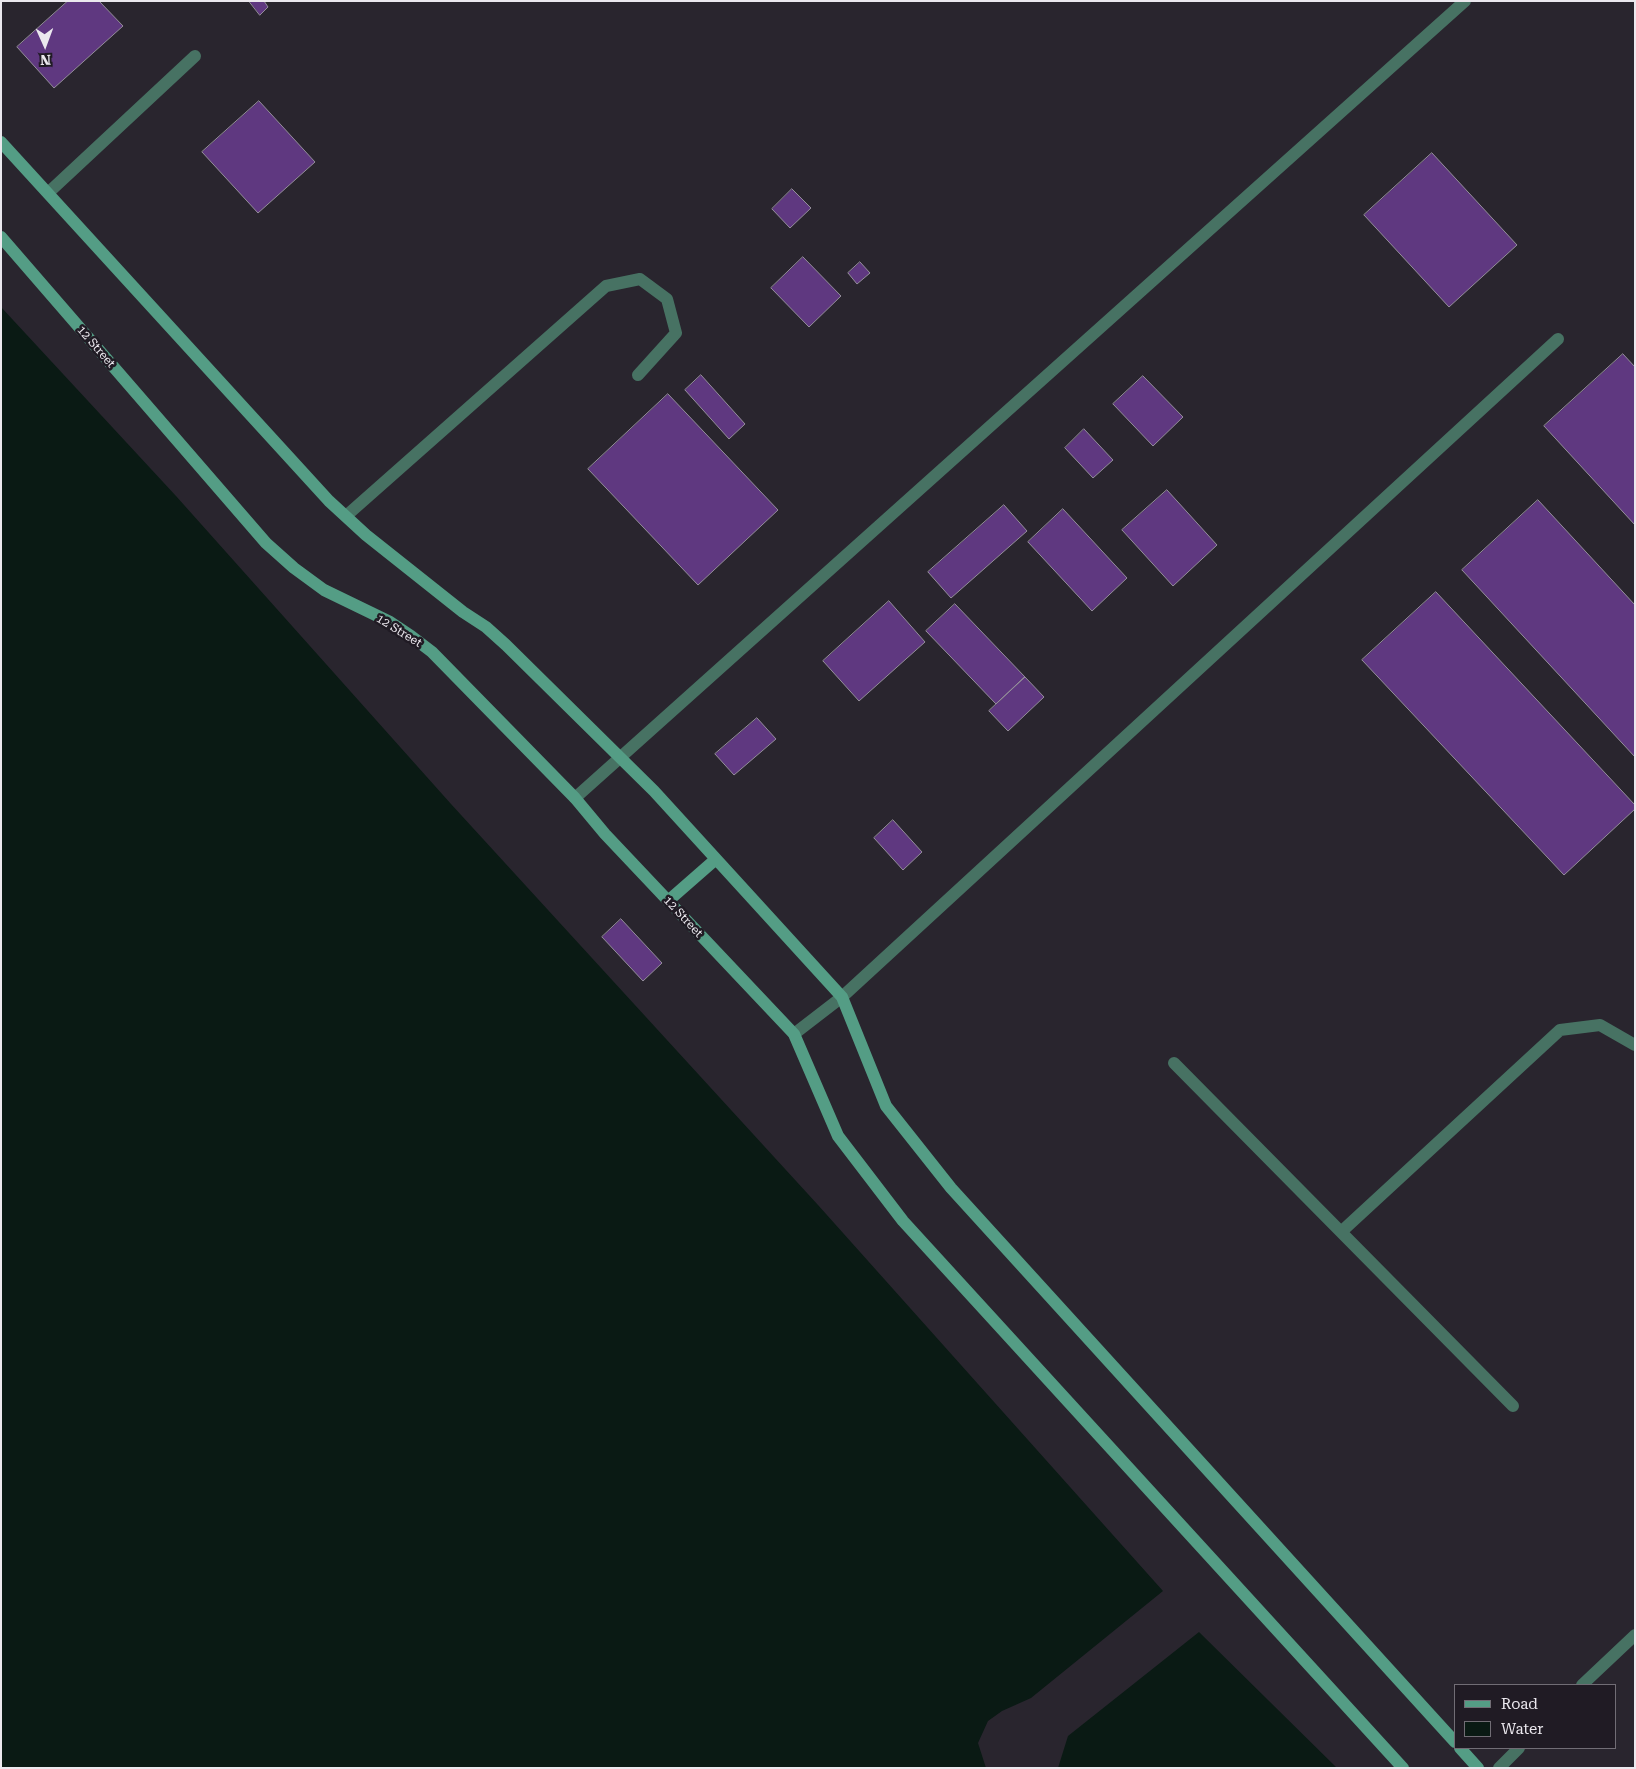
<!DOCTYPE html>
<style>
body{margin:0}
#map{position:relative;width:1636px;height:1769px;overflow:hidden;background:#29252e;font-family:"Roboto Serif",serif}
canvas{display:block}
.frame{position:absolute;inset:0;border:2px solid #ebe8ee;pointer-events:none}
.legend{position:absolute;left:1454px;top:1684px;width:162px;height:65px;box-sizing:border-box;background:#201b24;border:1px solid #716d75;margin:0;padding:6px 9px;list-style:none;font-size:15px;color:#ebe8ee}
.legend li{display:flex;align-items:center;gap:10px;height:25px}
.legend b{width:25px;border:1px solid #716d75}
.north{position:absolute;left:20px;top:20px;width:50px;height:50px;-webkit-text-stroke:4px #201b24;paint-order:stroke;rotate:178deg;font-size:14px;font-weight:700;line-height:20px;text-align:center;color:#ebe8ee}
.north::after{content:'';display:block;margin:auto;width:18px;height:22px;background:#ebe8ee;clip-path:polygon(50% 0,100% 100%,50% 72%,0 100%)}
</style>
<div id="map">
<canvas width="1636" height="1769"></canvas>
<div class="frame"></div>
<ul class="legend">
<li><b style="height:6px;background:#549d85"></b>Road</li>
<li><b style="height:14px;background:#0a1a14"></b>Water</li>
</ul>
<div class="north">N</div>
</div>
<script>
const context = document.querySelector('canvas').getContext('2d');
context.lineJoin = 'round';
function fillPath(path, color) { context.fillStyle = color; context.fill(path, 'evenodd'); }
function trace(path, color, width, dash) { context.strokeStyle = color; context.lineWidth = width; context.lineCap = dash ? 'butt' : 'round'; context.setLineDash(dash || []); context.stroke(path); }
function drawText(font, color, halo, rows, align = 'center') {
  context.font = font + ' "Roboto Serif",serif'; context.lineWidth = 5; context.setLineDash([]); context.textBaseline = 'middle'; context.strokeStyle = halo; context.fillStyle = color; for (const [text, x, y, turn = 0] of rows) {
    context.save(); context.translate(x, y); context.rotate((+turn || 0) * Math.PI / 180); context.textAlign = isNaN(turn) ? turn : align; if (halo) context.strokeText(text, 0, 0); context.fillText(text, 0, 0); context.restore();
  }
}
fillPath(new Path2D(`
 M1,307L176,496L451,804L818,1205L1163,1591L1031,1698L1002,1711L988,1721L978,1743L986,1768H1Z
 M1199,1632L1337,1768H1058L1068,1736Z`), '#0a1a14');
const building = new Path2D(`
 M68,1H99L123,26L54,88L17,47Z
 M249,1H264L268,7L260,15Z
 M259,101L315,162L258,213L202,152Z
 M1432,153L1517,245L1449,307L1364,215Z
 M792,189L811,208L790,228L772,209Z
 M803,257L841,296L809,327L771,288Z
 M860,262L870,273L857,284L848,273Z
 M1623,354L1635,367V525L1544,426Z
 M701,375L745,424L729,439L685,390Z
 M1143,376L1183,417L1153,446L1113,404Z
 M668,394L778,510L698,585L588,469Z
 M1084,429L1113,460L1093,478L1065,448Z
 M1167,490L1217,545L1173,586L1122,530Z
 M1538,500L1635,605V757L1462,570Z
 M1004,505L1027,531L951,598L928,572Z
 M1063,509L1127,578L1092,611L1028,542Z
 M1436,592L1635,805V809L1564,875L1362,660Z
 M889,601L925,642L859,701L823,661Z
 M955,604L1025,677L996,704L926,631Z
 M1025,677L1044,697L1008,731L989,711Z
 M757,718L776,739L734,775L715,754Z
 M893,820L922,852L903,870L874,838Z
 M621,919L662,963L643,981L602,937Z`);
fillPath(building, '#5f3880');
trace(building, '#948e9a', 1);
trace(new Path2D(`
 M48,193L195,56
 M346,516L606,286L640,279L667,299L676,333L638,375
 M575,798L1465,1
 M794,1034L842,997L1558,339
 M1174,1063L1513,1406
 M1341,1232L1560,1030L1600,1025L1635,1045
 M1582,1685L1635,1635
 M1499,1768L1519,1748`), '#477263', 12);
trace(new Path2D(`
 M1,142L329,501L366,535L463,612L486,627L506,645L654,791L842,997L886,1106L951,1188L1455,1742
 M1,237L266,543L294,568L324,590L390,622L411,636L432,652L575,798L605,834L794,1034L838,1136L903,1221L1403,1768
 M668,901L716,859
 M1460,1748L1478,1768`), '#549d85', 12);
drawText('12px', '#ebe8ee', '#201b24', [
 ["12 Street",96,347,49],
 ["12 Street",399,631,32],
 ["12 Street",683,917,47]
]);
</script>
